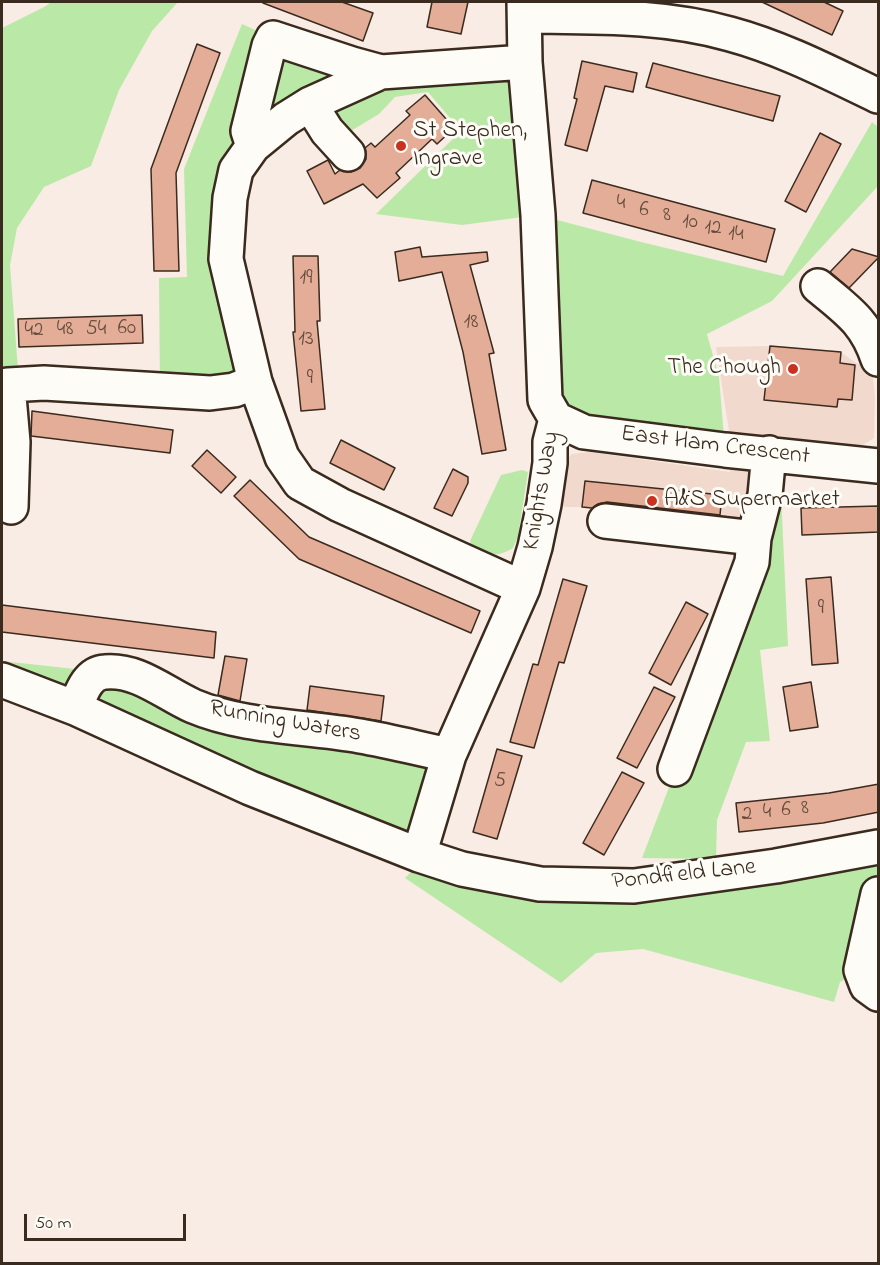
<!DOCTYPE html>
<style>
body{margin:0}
#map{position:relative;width:880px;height:1265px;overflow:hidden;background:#f8ece4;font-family:"Indie Flower",sans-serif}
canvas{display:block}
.frame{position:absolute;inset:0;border:3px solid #3b2a1e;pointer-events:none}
.scale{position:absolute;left:24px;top:1214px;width:162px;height:27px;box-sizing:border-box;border:3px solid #3b2a1e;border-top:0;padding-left:8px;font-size:18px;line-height:21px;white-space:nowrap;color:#3b2a1e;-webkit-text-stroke:4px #fdfcf7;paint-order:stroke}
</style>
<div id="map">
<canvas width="880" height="1265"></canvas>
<div class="frame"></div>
<div class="scale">50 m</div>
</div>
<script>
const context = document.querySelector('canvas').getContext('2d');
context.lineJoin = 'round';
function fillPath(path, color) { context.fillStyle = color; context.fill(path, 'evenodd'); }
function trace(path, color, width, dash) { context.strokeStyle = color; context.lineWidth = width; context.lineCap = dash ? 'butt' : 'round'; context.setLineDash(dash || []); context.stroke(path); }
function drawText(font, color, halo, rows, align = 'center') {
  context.font = font + ' "Indie Flower",sans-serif'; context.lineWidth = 6; context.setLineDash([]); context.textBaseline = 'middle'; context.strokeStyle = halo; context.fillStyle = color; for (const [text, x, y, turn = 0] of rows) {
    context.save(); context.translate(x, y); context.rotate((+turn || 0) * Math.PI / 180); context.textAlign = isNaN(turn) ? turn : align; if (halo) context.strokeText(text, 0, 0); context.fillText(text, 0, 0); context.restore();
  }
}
fillPath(new Path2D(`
 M770,346L841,352L856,363L872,368L875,398L874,438L861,446L769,438L756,500L738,526L703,519L582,507H564L557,491L559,468L572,454L590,452L730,472L729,431L716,347Z`), '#f2d9cd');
fillPath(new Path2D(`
 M51,2H178L152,31L119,90L91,166L44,187L17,228L10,265L19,383L2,441V28L46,6Z
 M242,24L273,38L381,72L525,62L538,215L641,242L783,276L872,122L878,127V186L772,301L707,334L719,377L725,450L556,419L538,215L462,225L376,214L461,131L428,92L395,97L379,114L336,140L310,104L230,198L255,382L160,391L159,278L187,277L184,169Z
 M522,470L528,472L518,536L513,548C497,558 488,555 472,547L470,541L501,475Z
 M781,494L788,646L760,650L770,741L746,742L717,820L716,859L642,858Z
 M2,661L102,672L169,693L449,755L419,855L2,680Z
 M878,847V894L861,970L840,982L834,1002L643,949L596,953L561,983L405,878L425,858L540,884Z`), '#bae9a7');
const building = new Path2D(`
 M263,2H342L373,13L363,41L263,3Z
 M432,2H468L461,34L427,27Z
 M762,2H824L843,11L832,35Z
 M197,44L220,53L176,173L179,271H154L151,169Z
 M582,61L637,73L633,92L605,86L587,151L565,145L577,99L574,98Z
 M653,63L780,96L773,121L646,87Z
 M425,95L454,128L437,144L432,139L396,173L400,178L377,198L363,184L324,204L307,171L328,160L335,174L340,170L351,172L360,168L366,159L365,148L371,143L375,147L410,115L406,111Z
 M820,133L841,144L806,212L785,201Z
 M592,180L775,229L766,262L583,213Z
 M420,247L422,257L487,252L488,261L470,265L494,353L489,354L506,450L482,454L463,352L442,272L399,281L395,252Z
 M852,249L879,257L849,288L830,272Z
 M293,256H318L320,321H317L325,409L301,411L293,332H295Z
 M142,315L143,343L19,347L18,319Z
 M770,346L841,352L840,363L855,365L852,400L838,399L837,407L764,400Z
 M32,411L173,430L170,453L31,436Z
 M341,440L395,468L384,490L330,463Z
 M207,450L236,477L221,493L192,466Z
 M453,469L468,477V483L452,516L434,508Z
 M250,480L309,537L480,611L471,633L299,559L234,496Z
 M585,481L722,495L720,515L607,502L598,504L592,508L582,507Z
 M879,506V532L802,535L801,508Z
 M831,577L838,663L812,665L806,579Z
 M563,579L587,586L564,663L559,662L534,748L510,742L533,664L538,665Z
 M686,602L708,614L671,685L649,673Z
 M2,605L216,632L214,658L2,632Z
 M225,656L247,659L240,701L218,695Z
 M811,682L818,727L790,731L783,687Z
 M310,686L384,696L381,721L307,710Z
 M654,687L675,697L637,768L617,758Z
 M497,749L522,756L497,839L473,832Z
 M622,772L644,783L604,855L583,843Z
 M879,784V812L823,823L739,832L736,803L829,793Z`);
fillPath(building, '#e3ad97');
trace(building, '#3b2a1e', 1.5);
const minor = new Path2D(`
 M525,16C594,17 664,15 730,34C782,48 830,73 878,96
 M310,104L327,131L348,154
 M253,146L248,131L269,46L273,38L352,64L381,72
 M818,286C847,310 866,322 878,359
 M556,419L584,432L725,450L878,466
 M11,507L13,442L8,385L44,383L210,393L234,390L255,382
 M605,521L754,538
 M523,588L340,505L300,483L282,457L255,382L226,259L230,198L236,170L253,146L286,119L310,104L381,72L525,62
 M2,680L75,708L250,788L419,855L462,869L540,884L634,886L776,866L878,847
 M75,708C81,694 87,673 105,672C138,669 164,693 193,706C245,728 305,726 360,736C390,741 420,749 449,755
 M675,769L752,562L754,538L765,495L769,453
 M419,855L449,755L523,588L535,547L544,504L550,463V442L556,419L545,400L538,215L525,62L524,2
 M878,894L861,970L867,986L878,994`);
trace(minor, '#3b2a1e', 38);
trace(minor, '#fdfcf7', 33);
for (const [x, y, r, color] of [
 [401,146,6,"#c8321e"],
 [793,369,6,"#c8321e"],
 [652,501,6,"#c8321e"]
]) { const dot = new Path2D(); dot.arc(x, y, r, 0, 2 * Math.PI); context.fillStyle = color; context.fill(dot); trace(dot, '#fdfcf7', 2); }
drawText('21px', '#654b3c', null, [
 ["4",621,205],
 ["6",644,212],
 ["8",667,217],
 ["10",690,224],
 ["12",713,230],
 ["14",736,236],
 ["19",306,280],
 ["18",471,324],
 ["60",127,330],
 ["48",65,331],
 ["54",96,331],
 ["42",34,332],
 ["13",306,341],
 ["9",310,380],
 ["9",821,610],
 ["5",500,783],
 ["8",805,810],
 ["6",786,812],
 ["4",767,814],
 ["2",747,816]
]);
drawText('24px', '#3b2a1e', '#fdfcf7', [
 ["St Stephen,",413,132],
 ["Ingrave",413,160],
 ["The Chough",781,369,"right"],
 ["A&S Supermarket",664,501]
], 'left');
drawText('24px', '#3b2a1e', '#fdfcf7', [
 ["East Ham Crescent",715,447,7],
 ["Knights Way",543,491,-80],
 ["Running Waters",285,723,10],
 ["Pondfield Lane",684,876,-6]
]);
</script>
